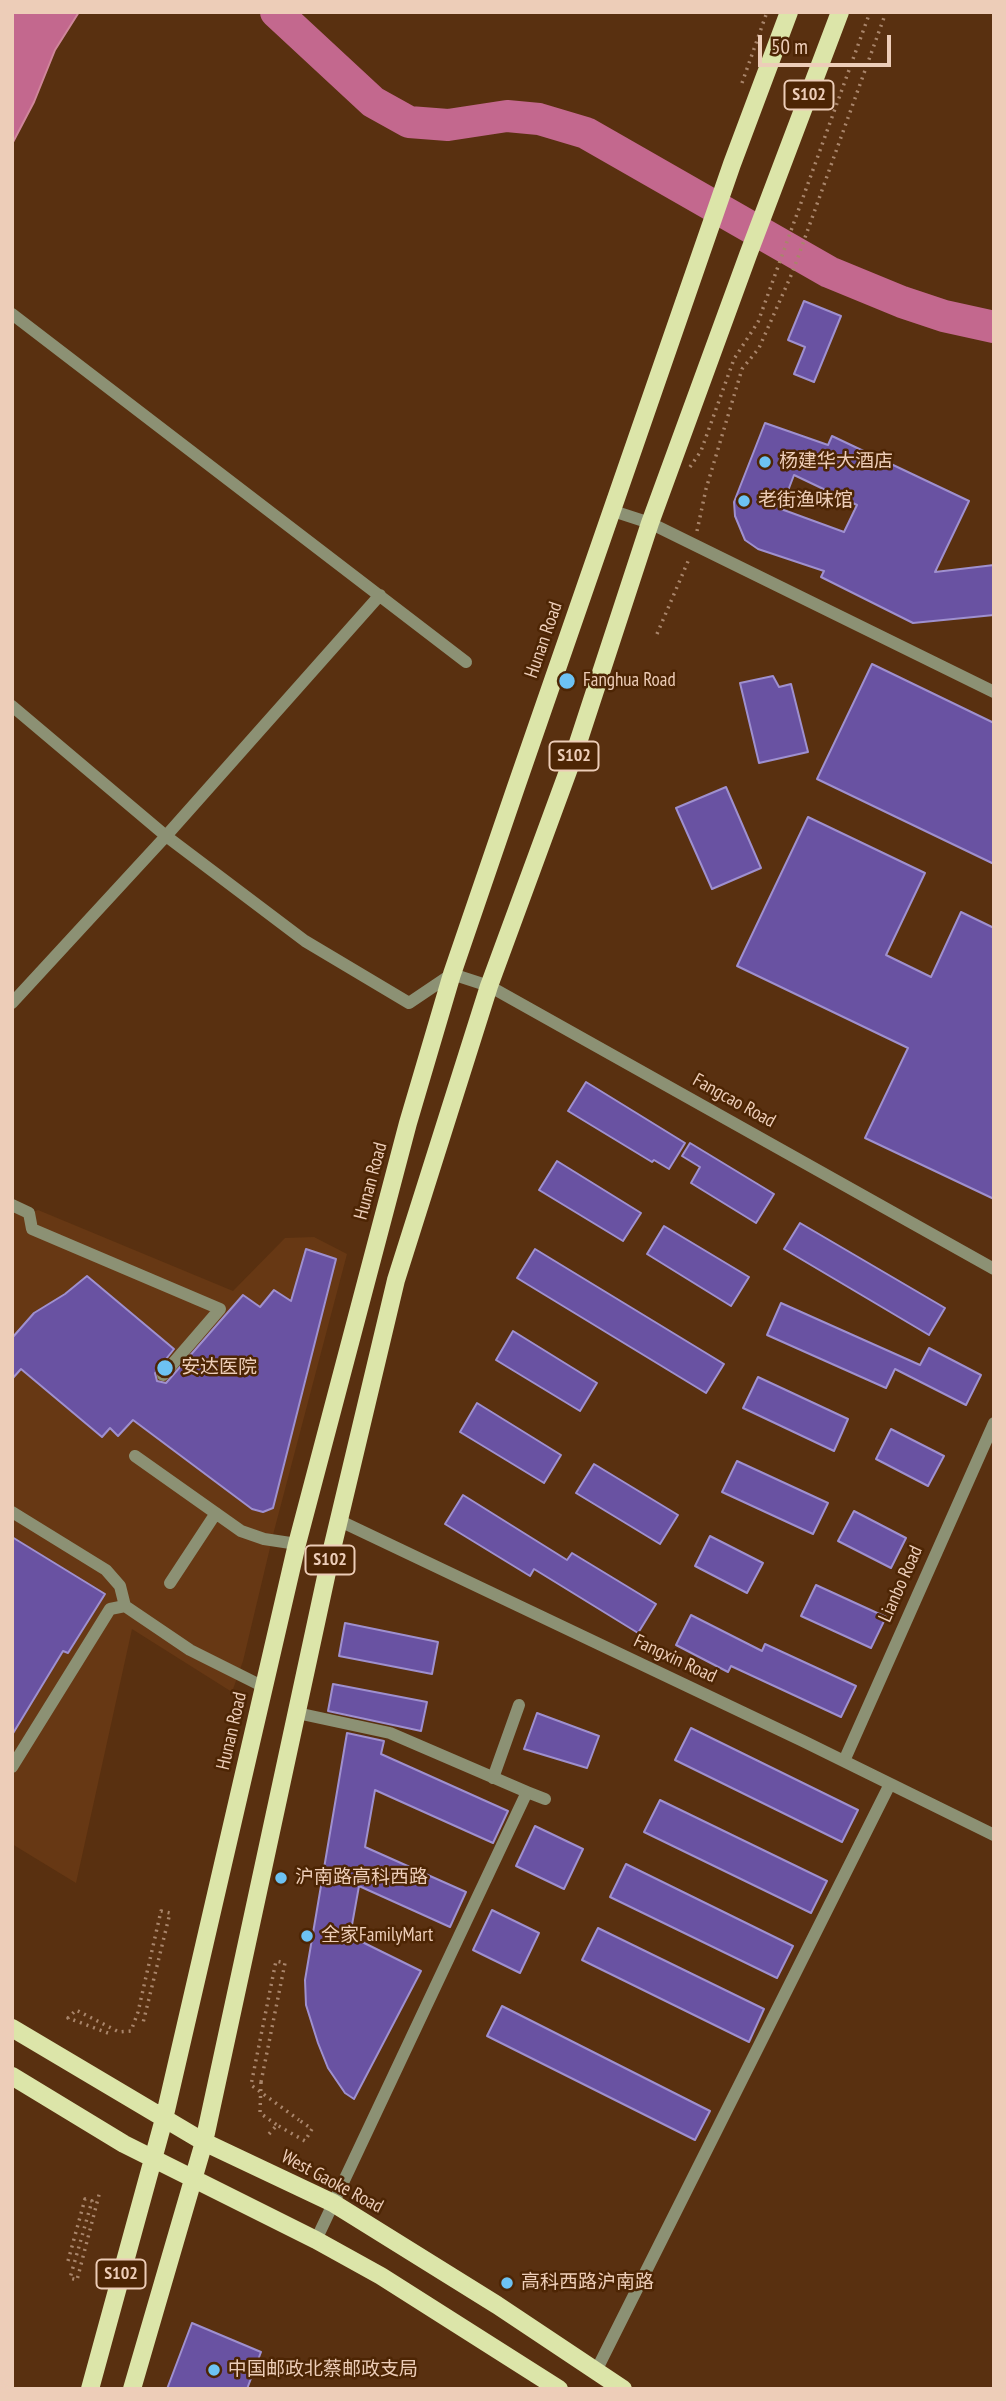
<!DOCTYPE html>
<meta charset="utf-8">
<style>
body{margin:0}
#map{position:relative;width:1006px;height:2401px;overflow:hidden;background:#593010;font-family:"PT Sans Narrow",sans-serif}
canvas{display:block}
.frame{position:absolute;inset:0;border:14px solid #edcdb8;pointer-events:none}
.scale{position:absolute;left:758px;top:35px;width:133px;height:32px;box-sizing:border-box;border:4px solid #edcdb8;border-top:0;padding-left:9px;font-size:21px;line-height:24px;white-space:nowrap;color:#edcdb8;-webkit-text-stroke:5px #4d2504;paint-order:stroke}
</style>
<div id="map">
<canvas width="1006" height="2401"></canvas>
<div class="frame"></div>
<div class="scale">50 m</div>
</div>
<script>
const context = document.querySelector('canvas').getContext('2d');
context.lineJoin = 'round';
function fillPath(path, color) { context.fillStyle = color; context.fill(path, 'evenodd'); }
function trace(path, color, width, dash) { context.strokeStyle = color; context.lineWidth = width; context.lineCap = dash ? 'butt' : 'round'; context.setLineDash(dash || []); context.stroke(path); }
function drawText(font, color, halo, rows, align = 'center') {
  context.font = font + ' "PT Sans Narrow","Noto Sans SC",sans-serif'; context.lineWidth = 5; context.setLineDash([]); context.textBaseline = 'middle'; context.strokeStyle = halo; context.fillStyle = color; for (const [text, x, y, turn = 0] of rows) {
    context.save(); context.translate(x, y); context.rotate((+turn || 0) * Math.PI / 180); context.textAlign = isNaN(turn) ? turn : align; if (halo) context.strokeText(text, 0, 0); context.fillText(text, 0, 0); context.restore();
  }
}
fillPath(new Path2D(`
 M38,1210L233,1291L285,1238L314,1237L347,1254L274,1531L243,1661L232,1692L132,1629L76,1883L12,1844V1211L23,1216Z`), '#673814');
const water = new Path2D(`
 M12,12H79L55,50L34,102L12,144Z`);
fillPath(water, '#c3688e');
trace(water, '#d0869b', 2);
trace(new Path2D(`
 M276,12L373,102L409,122L448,125L507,116L539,119L586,133L829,272L902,302L944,316L994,327`), '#c3688e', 32);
const building = new Path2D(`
 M804,301L841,316L814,382L794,374L805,347L788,340Z
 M765,423L828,445L832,436L969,501L935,572L994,565V615L913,623L821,577L824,571L758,549L745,540L735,516L734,502ZM794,475L857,505L844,532L781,509Z
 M872,664L994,723V864L817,779Z
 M773,676L779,687L791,684L808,752L759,763L740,683Z
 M726,787L761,868L712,889L676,808Z
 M808,817L925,873L886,955L931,977L961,912L994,928V1199L865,1138L908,1048L737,966Z
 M586,1082L685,1143L669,1169L654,1160L652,1162L568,1111Z
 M690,1143L774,1194L756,1223L691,1183L700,1167L682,1156Z
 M557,1161L641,1213L623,1241L539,1190Z
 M800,1223L945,1308L929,1335L784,1249Z
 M664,1226L749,1277L731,1306L647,1254Z
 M306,1249L336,1259L273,1508L263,1512L252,1509L133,1420L118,1436L110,1428L102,1437L21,1369L12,1379V1338L34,1313L65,1294L87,1276L174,1349L155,1373L157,1381L166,1383L243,1295L260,1307L274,1290L291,1301Z
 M535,1249L724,1364L706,1393L517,1278Z
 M781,1303L920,1365L929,1348L981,1375L966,1405L895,1369L886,1388L767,1335Z
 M513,1331L597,1383L580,1411L496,1360Z
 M758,1377L848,1419L834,1451L743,1408Z
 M477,1403L561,1455L544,1483L460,1432Z
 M891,1429L944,1456L928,1486L876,1459Z
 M737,1461L828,1503L813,1534L722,1492Z
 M594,1464L678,1515L660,1544L576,1493Z
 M463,1495L567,1560L572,1553L656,1604L638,1633L534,1569L530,1576L445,1524Z
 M854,1511L906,1538L891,1568L838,1541Z
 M710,1536L763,1563L747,1593L695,1566Z
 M12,1537L105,1594L68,1653L63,1651L12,1735Z
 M816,1585L886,1617L871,1648L801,1616Z
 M691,1615L762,1651L765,1644L856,1686L841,1717L731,1666L728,1672L676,1645Z
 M345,1623L438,1642L432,1674L339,1656Z
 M333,1684L427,1702L421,1731L328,1711Z
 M537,1713L599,1736L587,1768L524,1749Z
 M691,1728L858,1810L842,1842L675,1760Z
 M347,1733L384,1741L381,1754L508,1811L493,1843L375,1790L365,1847L466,1892L450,1927L359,1886L350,1936L421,1971L354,2099L345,2093L328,2068L318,2043L306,2005L305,1980Z
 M660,1800L827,1881L811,1913L644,1832Z
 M535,1826L583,1849L564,1889L516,1866Z
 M626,1864L793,1946L777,1978L610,1897Z
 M492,1910L539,1933L520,1973L473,1950Z
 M598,1928L764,2009L749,2042L582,1960Z
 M502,2006L710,2111L695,2140L487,2036Z
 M192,2323L261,2352L247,2389H167Z`);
fillPath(building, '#6952a2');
trace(building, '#9f90cf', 2);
trace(new Path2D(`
 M742,83L767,12
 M690,467L701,451L734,359L758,322L870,12
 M697,531L706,489L742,369L759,348L793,271L886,12
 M657,634L689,559
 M108,2033L68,2018L76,2010L119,2032L131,2031L138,2012L161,1911L170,1913L143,2023
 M261,2082L260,2113L277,2125
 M269,2134L277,2125L305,2141L312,2129L299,2120
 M68,2261L85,2199L92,2201L70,2278L77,2280L100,2191`), '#a9856b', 3.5, [2, 5]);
trace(new Path2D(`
 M12,314L466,662
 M610,510L650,523L994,692
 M12,706L166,836L380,595
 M12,1003L166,836L305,941L409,1003L452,974L489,986L994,1269
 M12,1205L29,1213L32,1229L220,1309L163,1375
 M135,1456L241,1531L264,1539L297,1544
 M12,1512L106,1570L120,1586L125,1606
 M338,1520L803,1741L994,1835
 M170,1583L216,1513
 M297,1713L390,1733L527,1792L316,2240
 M844,1761L994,1423
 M12,1767L110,1609L125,1606L190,1650L264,1687
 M493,1778L519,1705
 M527,1792L545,1799
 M596,2371L890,1784`), '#8c9174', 12);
trace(new Path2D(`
 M12,2028L204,2142L333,2203L497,2305L623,2389
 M12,2076L124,2144L316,2240L381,2276L559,2389
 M90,2389L164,2119L297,1544L408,1123L452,974L516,787L732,164L789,12
 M132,2389L204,2142L332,1549L396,1280L489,986L574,755L650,523L748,255L840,12`), '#dce5a9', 18);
trace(new Path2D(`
 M261,2082L285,1963L276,1961L251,2085L299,2120`), '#a9856b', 3.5, [2, 5]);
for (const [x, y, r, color] of [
 [765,462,7,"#6dc2f3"],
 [744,501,7,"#6dc2f3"],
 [567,681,9,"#6dc2f3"],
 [165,1368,9,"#6dc2f3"],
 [281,1878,7,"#6dc2f3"],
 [307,1936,7,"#6dc2f3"],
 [507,2283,7,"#6dc2f3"],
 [214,2370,7,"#6dc2f3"]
]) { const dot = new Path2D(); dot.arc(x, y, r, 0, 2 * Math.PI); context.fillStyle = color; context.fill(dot); trace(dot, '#4d2504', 2.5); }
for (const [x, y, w] of [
 [809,95,49],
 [574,756,49],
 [330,1560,49],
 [121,2274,49]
]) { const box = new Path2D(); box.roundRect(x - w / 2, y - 14.5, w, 29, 5); context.fillStyle = '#4d2504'; context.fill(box); trace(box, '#edcdb8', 2); }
drawText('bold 18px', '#edcdb8', null, [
 ["S102",809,95],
 ["S102",574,756],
 ["S102",330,1560],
 ["S102",121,2274]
]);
drawText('19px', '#edcdb8', '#4d2504', [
 ["杨建华大酒店",779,462],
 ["老街渔味馆",758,501],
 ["Fanghua Road",583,681],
 ["安达医院",181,1368],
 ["沪南路高科西路",295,1878],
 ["全家FamilyMart",321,1936],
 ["高科西路沪南路",521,2283],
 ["中国邮政北蔡邮政支局",228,2370]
], 'left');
drawText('19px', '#edcdb8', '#4d2504', [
 ["Hunan Road",544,640,-71],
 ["Fangcao Road",734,1101,29],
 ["Hunan Road",371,1181,-75],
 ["Lianbo Road",901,1584,-66],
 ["Fangxin Road",675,1659,25],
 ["Hunan Road",232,1731,-77],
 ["West Gaoke Road",332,2182,28]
]);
</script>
